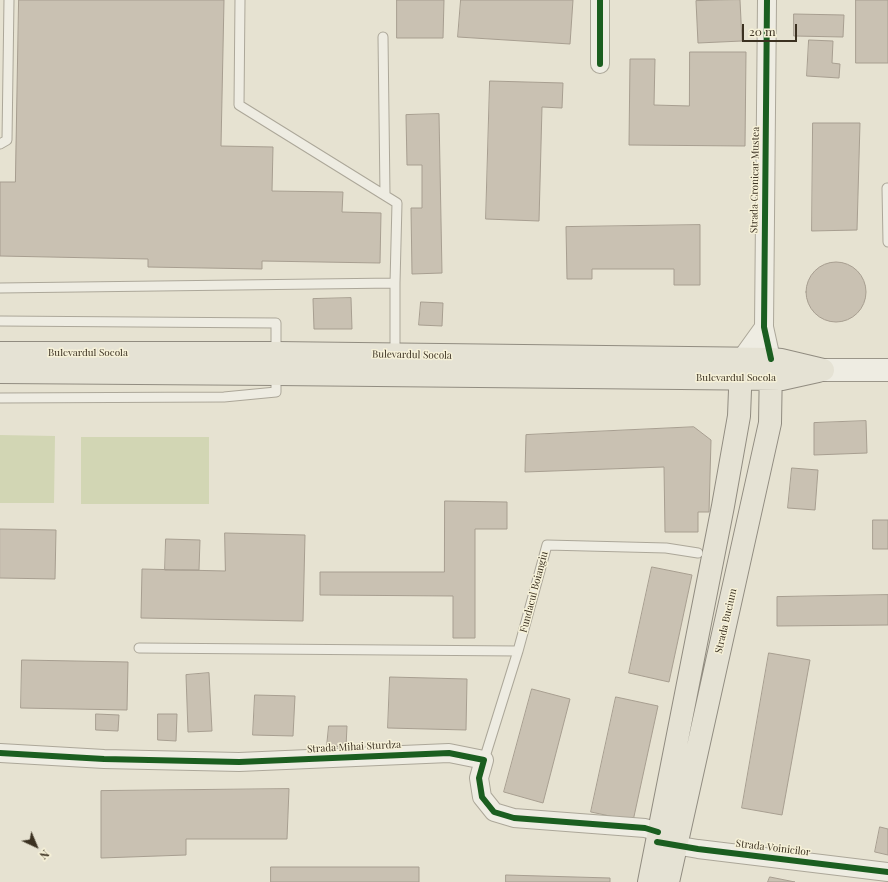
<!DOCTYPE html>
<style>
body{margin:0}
#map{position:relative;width:888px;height:882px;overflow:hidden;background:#e6e2d1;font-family:"Playfair Display",serif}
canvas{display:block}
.north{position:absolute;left:16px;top:826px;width:40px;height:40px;-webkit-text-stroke:3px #f6f1d8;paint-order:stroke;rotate:136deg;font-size:11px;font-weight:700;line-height:16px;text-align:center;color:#3b3121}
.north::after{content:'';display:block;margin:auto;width:14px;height:18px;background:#3b3121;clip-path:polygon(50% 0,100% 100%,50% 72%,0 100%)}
.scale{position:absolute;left:742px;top:24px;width:55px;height:18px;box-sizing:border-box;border:2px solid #3b3121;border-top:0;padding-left:5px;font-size:12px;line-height:14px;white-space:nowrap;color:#3b3121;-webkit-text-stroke:3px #f6f1d8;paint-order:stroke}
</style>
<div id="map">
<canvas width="888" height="882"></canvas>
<div class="north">N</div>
<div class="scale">20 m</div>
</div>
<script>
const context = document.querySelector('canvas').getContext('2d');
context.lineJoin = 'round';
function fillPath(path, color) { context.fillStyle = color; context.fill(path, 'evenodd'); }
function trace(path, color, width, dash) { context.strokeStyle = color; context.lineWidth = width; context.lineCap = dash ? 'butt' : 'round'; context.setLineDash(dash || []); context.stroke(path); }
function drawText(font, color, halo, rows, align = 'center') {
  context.font = font + ' "Playfair Display",serif'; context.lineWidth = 3; context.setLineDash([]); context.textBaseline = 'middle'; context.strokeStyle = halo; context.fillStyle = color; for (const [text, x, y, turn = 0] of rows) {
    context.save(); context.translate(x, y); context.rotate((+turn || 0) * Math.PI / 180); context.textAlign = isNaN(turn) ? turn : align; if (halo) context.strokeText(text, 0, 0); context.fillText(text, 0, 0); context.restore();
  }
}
fillPath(new Path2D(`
 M0,435L55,436L54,503H0Z
 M81,437H209V504H81Z`), '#d2d6b4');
const building = new Path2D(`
 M19,0H224L221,146L273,147L272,191L343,192L342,212L381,213L380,263L262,261V269L148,267V259L0,256V182H15Z
 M397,0H444L443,38H397Z
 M461,0H573L570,44L458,37Z
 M740,0L742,41L698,43L696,1Z
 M856,0H888V63H856Z
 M794,14L844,15L843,37L794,36Z
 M809,40L833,41L832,63L840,64L839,78L807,76Z
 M690,52H746L745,146L629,145L630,59H655L654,105L689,106Z
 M490,81L563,83L562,108L542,107L539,221L486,219Z
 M439,114L442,273L412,274L411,208H422V165H407L406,115Z
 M813,123H860L857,230L812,231Z
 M700,225V285H674V269H592V279H567L566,227Z
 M806 292a30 30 0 1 1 60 0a30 30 0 1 1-60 0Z
 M351,298L352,329H314L313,299Z
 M421,302L443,303L442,326L419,325Z
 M866,421L867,453L814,455V423Z
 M694,427L711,440L709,512H698V532H665L664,467L525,472L526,435Z
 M792,468L818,470L815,510L788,508Z
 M445,501L507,502V529H475V638H453V596L320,595V572H444Z
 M873,520H888V549H873Z
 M0,529L56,530L55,579L0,578Z
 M225,533L305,535L303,621L141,618L142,569L225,571Z
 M166,539L200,540L199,570H165Z
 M652,567L692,575L669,682L629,673Z
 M888,595V625L777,626V597Z
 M769,653L810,660L782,815L742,808Z
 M22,660L128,662L127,710L21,708Z
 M209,673L212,731L188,732L186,675Z
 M390,677L467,679L466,730L388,728Z
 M532,689L570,699L543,803L504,792Z
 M255,695L295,696L293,736L253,735Z
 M616,697L658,706L633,821L591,812Z
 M96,714L119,715L118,731L96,730Z
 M158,714H177L176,741L158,740Z
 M329,726H347L346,747L327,746Z
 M289,789L287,839H186V855L101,858V791Z
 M880,827L888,829V855L875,852Z
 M271,867H419V882H271Z
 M506,875L610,878V882H506Z
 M770,877L795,882H768Z`);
fillPath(building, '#c9c1b2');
trace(building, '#a79e90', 1);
const service = new Path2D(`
 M240,0L239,105L397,203L395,283V356
 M383,37L385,194
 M0,144L7,140L9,0
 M887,188L888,242
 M0,288L395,283
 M0,321L276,323V353
 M0,398L224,397L276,392V374
 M139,648L518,651
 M484,760L518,651L547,545L666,548L698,553`);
const minor = new Path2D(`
 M767,0L764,327L771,359
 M600,64V0
 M741,359L764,327
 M0,753L104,759L239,762L449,753L484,760L479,778L482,797L494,812L514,818L645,828L658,832
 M663,843L698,849L888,872`);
const secondary = new Path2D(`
 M823,370H888`);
const primary = new Path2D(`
 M0,353H276L771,359L781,360L823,370
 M0,372L276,374L782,379L818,371
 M649,882L723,506L739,416L741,364
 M668,882L770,423L771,364`);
trace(service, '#aca799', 11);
trace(minor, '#aca799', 20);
trace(secondary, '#9b968a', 24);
trace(primary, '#918c80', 24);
trace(service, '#eeece2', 9);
trace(minor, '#eeece2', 18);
trace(secondary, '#eeece2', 22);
trace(primary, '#e5e2d4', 22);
trace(new Path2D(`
 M767,0L764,327L771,359
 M600,64V0
 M0,753L104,759L239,762L449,753L484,760L479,778L482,797L494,812L514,818L645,828L658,832
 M657,842L698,849L888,872`), '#1b5e20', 6);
drawText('10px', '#3b3121', '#f6f1d8', [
 ["Strada Cronicar Mustea",755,180,-89],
 ["Bulevardul Socola",88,353],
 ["Bulevardul Socola",412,355,1],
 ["Bulevardul Socola",736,378],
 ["Fundacul Boiangiu",534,592,-75],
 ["Strada Bucium",726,621,-77],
 ["Strada Mihai Sturdza",354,747,-3],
 ["Strada Voinicilor",773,848,7]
]);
</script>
